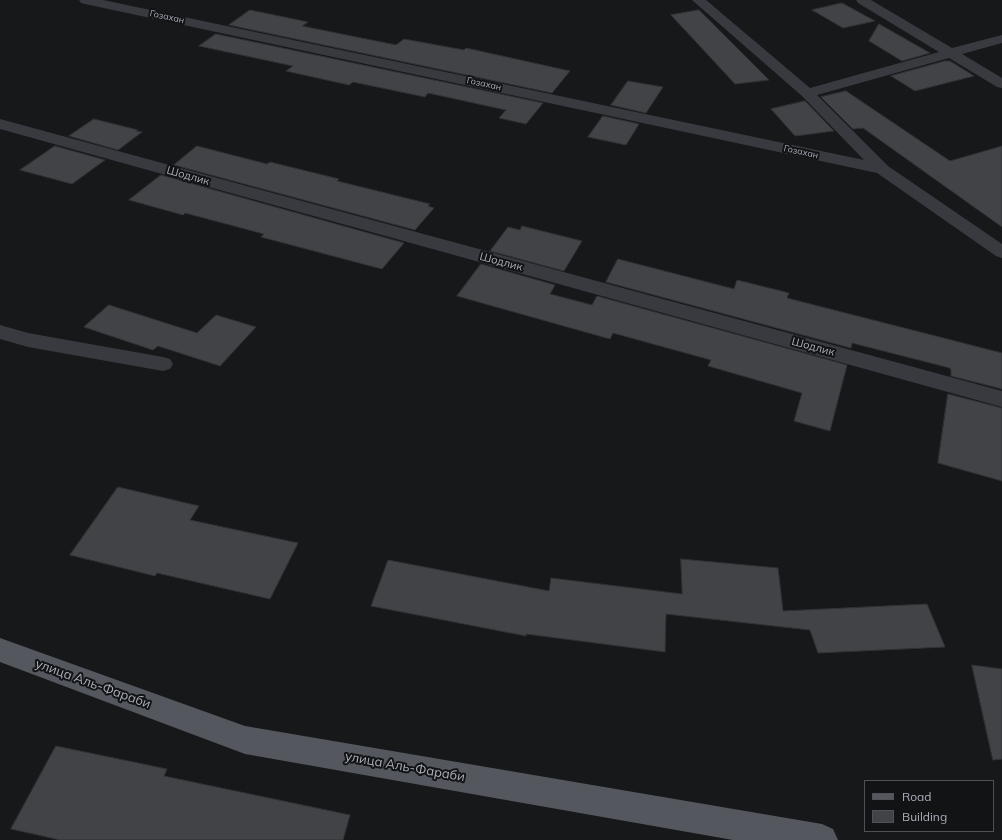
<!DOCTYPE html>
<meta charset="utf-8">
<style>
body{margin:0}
#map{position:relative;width:1002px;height:840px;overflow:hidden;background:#17181a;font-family:Mulish,sans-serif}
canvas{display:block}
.legend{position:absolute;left:864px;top:780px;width:130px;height:52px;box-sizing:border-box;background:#121315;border:1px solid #4f5157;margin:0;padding:5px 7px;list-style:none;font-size:12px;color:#aaafb9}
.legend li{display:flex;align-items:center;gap:8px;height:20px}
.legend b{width:20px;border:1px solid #4f5157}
</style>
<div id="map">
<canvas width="1002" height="840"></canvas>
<ul class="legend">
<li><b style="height:5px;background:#54575e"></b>Road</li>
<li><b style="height:11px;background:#414347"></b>Building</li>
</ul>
</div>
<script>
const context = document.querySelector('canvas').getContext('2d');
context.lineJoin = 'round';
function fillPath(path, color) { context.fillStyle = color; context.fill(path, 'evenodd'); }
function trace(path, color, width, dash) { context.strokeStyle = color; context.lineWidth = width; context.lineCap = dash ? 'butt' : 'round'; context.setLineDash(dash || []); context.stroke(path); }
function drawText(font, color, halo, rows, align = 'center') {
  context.font = font + ' Mulish,sans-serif'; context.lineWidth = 4; context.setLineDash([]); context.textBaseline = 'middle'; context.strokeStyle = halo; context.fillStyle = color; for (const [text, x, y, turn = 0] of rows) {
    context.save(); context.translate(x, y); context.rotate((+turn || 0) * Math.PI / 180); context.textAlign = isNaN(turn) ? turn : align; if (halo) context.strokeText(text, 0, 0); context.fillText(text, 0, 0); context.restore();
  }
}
const building = new Path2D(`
 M842,3L875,21L843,28L812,10Z
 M250,10L308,22L302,26L396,45L404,39L464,50L466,48L570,71L552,93L229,25Z
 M699,10L769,80L735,84L671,15Z
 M879,24L930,53L902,61L869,41Z
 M216,34L543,103L526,124L499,118L506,110L428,93L425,97L353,82L349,85L286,71L293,66L199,46Z
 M945,61H950L974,76L915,91L891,76Z
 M628,81L663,87L646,113L611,105Z
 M846,91L950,161L1002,146V227L863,128L853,129L821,97Z
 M805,101L834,131L795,136L771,109Z
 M603,116L639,124L626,145L588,137Z
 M94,119L138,130L136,131L142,132L118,150L69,136Z
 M55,146L105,160L72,184L20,170Z
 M197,146L267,164L270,162L339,179L337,181L430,204L428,206L434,208L415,230L174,165Z
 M161,175L404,243L382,269L261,237L264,234L185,213L183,215L129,200Z
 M522,226L582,241L564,271L490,251L508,227L520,230Z
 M618,259L734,289L737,280L789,293L787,298L1002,353V389L951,376V370L950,368L852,343L851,348L606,282Z
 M481,264L555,285L550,294L592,305L597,296L847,365L830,431L794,421L802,393L708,366L711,360L613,333L610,339L457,296Z
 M109,305L197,333L216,315L256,327L220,366L158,346L153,350L84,327Z
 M948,394L1002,408V481L938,463Z
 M118,487L199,506L190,520L298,543L270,599L157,573L155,576L70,555Z
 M681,559L778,568L783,611L927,604L945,647L818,653L810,630L666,614L665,652L526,634V636L371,606L388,560L549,591L551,578L682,594Z
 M972,665L1002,669V759L993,760Z
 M56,746L167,769L164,776L350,815L343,840H60L11,829Z`);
fillPath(building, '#414347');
trace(building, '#313236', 1);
fillPath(new Path2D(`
 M79,0H103L864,160L802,96L692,0H706L810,88L939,52L858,3L856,0H871L952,48L1002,35V43L962,54L1002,78V88L997,87L949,58L817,95L888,166L1002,244V258L996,256L877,173L85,4L81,3Z
 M0,119L1002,391V407L0,129Z
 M0,325L28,333L163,357L170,359L173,364L170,369L163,371L28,347L0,339Z`), '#383a3f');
fillPath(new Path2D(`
 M0,638L245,726L822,824L833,829L838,840H733L245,754L0,662Z`), '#54575e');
drawText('9px', '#aaafb9', '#121315', [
 ["Гозахан",167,17,12],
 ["Гозахан",484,84,12],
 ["Гозахан",801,152,12]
]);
drawText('11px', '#aaafb9', '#121315', [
 ["Шодлик",188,176,16],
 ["Шодлик",501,262,15],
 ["Шодлик",813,347,15]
]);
drawText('13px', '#aaafb9', '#121315', [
 ["улица Аль-Фараби",93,684,20],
 ["улица Аль-Фараби",405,767,10]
]);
</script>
